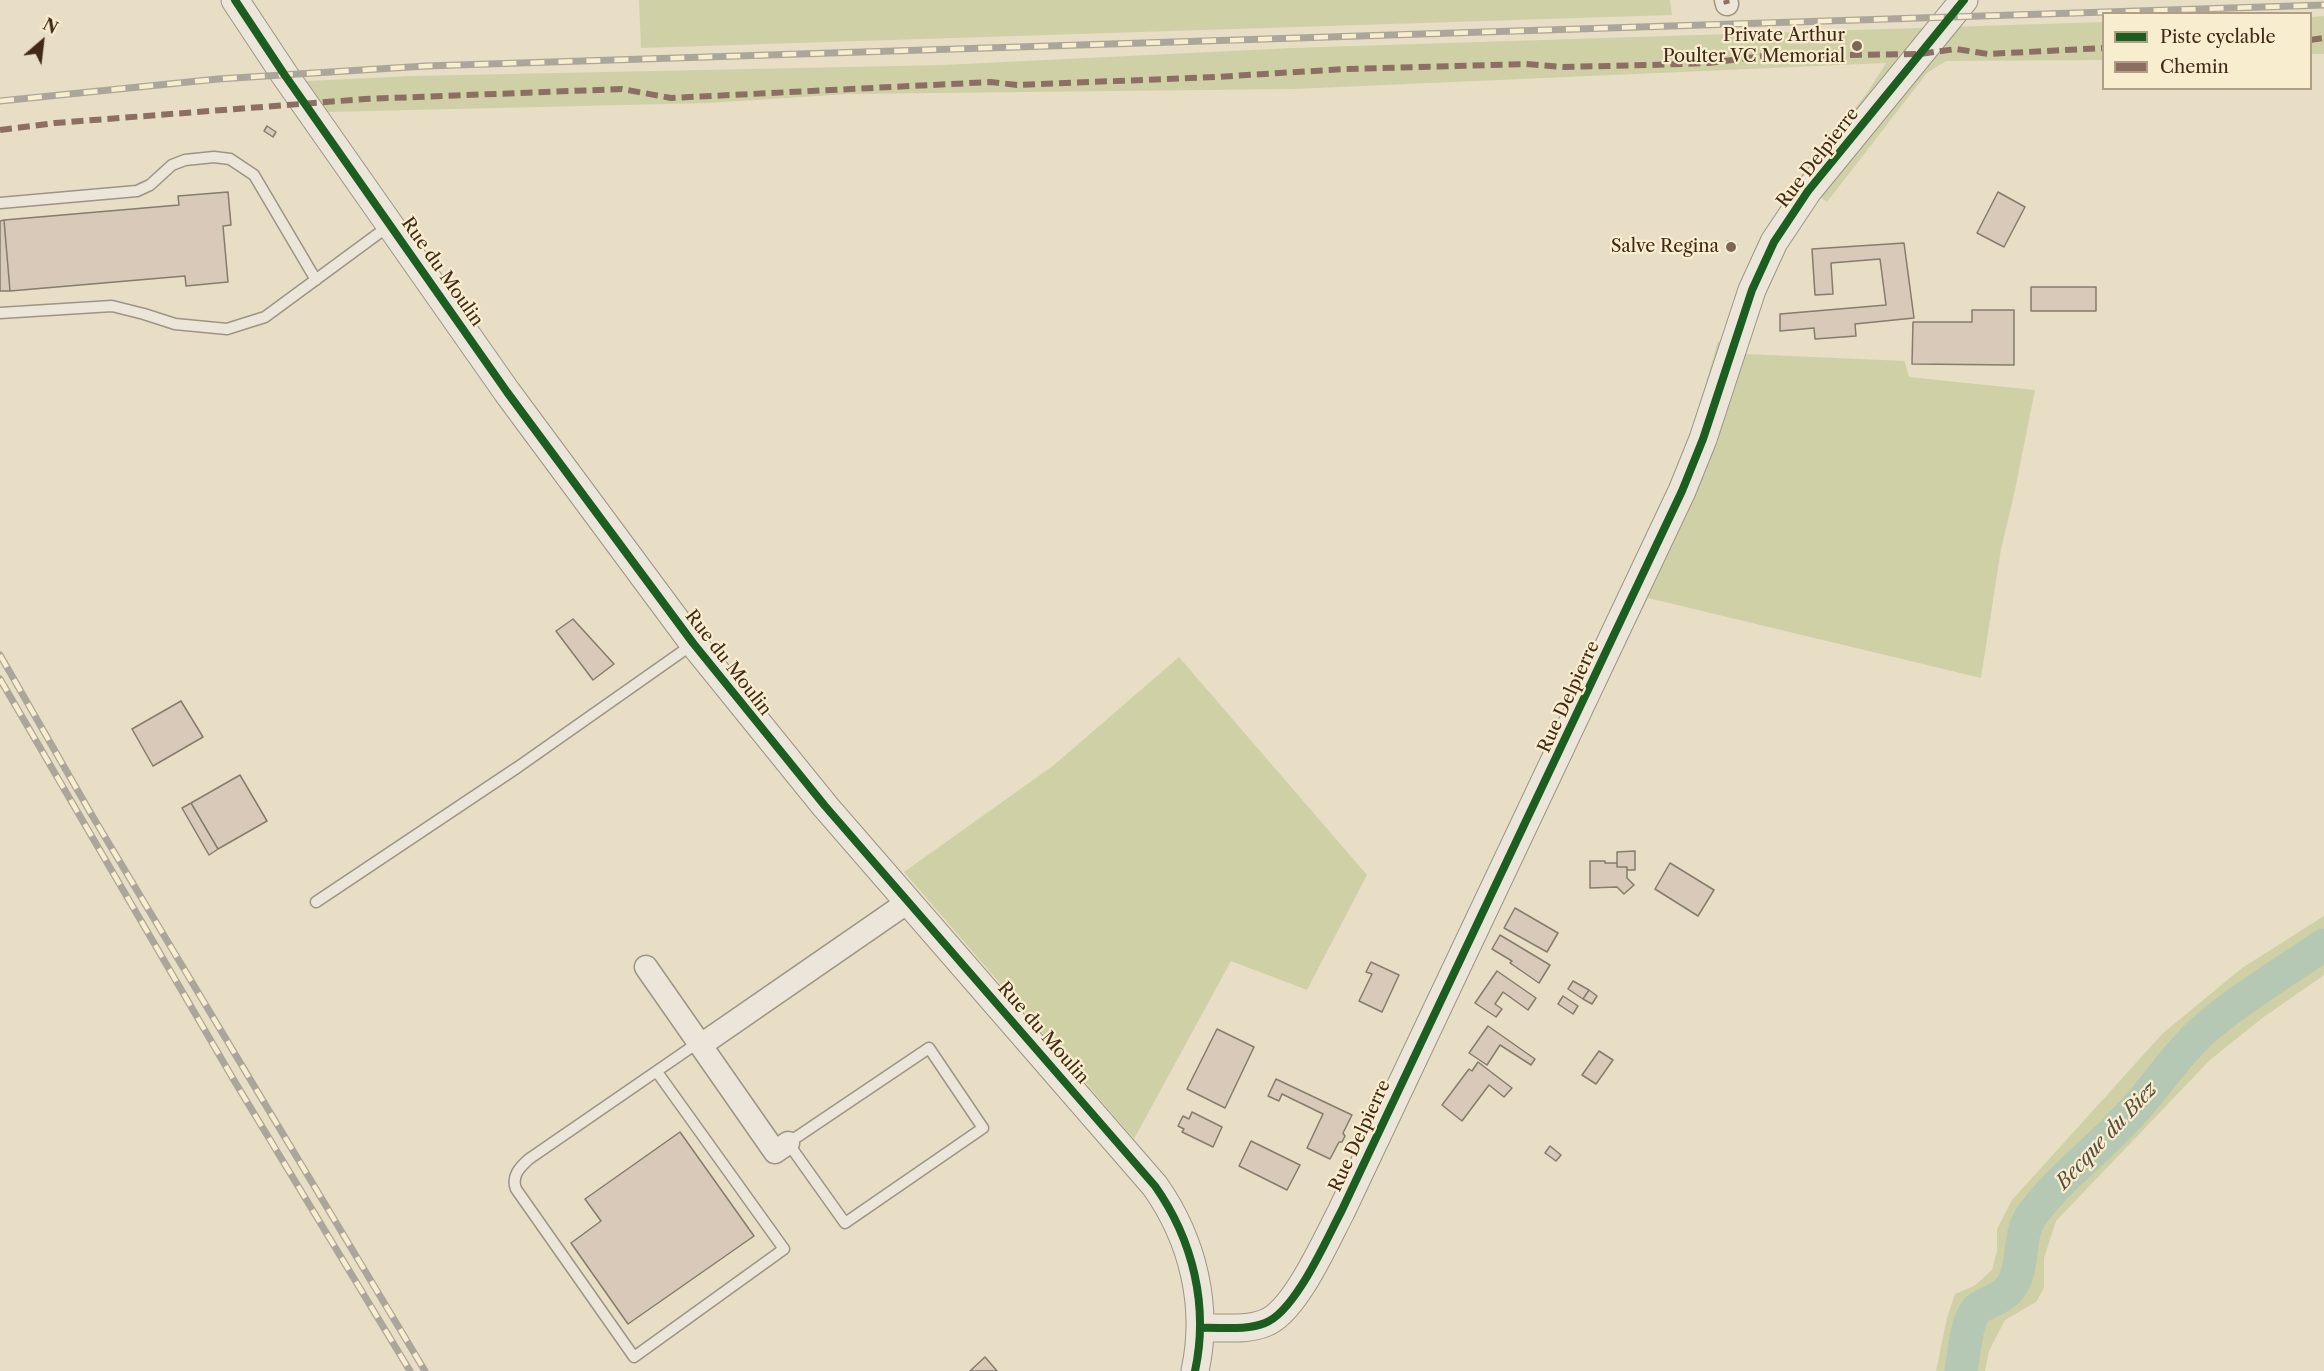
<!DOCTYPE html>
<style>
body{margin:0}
#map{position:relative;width:2324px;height:1371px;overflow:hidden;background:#e8dec5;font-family:"Libre Caslon Text",serif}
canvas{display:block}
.legend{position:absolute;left:2102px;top:12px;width:210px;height:78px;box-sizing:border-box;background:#f9edd0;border:2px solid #af9f86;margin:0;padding:8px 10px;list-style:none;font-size:18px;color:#402917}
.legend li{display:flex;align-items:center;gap:12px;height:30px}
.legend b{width:30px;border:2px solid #af9f86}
.north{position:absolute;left:12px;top:12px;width:60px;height:60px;-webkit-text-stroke:4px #f9edd0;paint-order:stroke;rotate:28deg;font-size:16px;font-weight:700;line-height:24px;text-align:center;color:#402917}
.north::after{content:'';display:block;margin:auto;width:21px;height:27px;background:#402917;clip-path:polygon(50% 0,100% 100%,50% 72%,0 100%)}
</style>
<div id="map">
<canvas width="2324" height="1371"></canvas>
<ul class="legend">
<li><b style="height:8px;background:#1b5e20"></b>Piste cyclable</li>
<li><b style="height:8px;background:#8d6e63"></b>Chemin</li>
</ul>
<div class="north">N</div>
</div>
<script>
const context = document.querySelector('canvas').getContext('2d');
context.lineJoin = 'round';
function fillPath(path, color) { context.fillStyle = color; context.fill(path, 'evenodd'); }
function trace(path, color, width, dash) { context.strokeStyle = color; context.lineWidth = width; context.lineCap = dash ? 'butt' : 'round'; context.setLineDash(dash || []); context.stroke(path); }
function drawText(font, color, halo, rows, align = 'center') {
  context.font = font + ' "Libre Caslon Text",serif'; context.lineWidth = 4.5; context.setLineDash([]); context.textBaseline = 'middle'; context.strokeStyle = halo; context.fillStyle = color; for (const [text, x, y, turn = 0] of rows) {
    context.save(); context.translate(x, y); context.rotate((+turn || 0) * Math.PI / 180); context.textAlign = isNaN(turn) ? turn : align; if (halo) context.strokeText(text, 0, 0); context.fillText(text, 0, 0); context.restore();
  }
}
fillPath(new Path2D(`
 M639,0H1670L1672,15L641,48Z
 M2324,16V54H2311V17Z
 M2104,22L2103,60L1946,61L1927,73L1827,202L1797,181L1867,93L1886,63L1294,89L849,94L709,103L328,112L306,81L413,76L943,65L1292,48Z
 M1718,341L1746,354L1905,361L1909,377L2035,390L2014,495L2001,549L1981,678L1648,598L1557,779L1681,468Z
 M1179,657L1367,875L1307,990L1231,961L1134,1139L904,872L1054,765Z
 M2324,916V975L2261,1019L2210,1060L2056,1221L2044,1258V1288L2036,1302L2005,1320L1989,1351L1985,1371H1936L1947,1318L1955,1294L1974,1286L1992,1270L1997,1251V1229L2012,1200L2163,1033L2242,968Z`), '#d0d0a7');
trace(new Path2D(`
 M1961,1371C1964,1355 1966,1316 1980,1307C1992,1300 2005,1297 2013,1284C2025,1263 2017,1235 2032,1215C2058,1179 2094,1153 2124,1121C2154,1091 2176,1053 2208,1026C2244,996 2285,971 2324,945`), '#b4c8b4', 33);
const building = new Path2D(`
 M267,126L276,132L273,137L264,131Z
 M228,192L231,225L223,226L228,282L186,286L185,276L10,291L4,220L179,205L178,196Z
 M1998,192L2025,207L2004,247L1977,233Z
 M4,220L10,291H0V221Z
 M1728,241L1737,245L1734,252L1725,248Z
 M1904,243L1914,318L1855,324L1856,336L1815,339L1814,328L1780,331V314L1886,305L1880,259L1831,263L1833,294L1815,295L1812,249Z
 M2031,287H2096V311H2031Z
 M1972,310H2014V365L1912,364L1913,322H1972Z
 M573,619L614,664L593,680L556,631Z
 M181,701L203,737L153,766L132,729Z
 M240,775L267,821L218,849L191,803Z
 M191,803L218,849L209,855L182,808Z
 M1635,851V870H1627V867H1617V852Z
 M1590,861H1605V863H1617V867H1627V878L1634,885L1624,894L1617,887L1590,888Z
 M1670,863L1714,890L1698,916L1655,889Z
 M1515,908L1558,933L1547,952L1504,928Z
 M1500,935L1550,965L1539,983L1510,963L1512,961L1492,949Z
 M1371,962L1399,975L1382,1012L1359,1001L1372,974L1366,972Z
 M1497,971L1536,998L1528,1010L1503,992L1495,1004L1502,1009L1496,1017L1475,1003Z
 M1573,981L1589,990L1583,999L1568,989Z
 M1589,990L1597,996L1592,1004L1583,999Z
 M1563,996L1578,1006L1573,1014L1558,1004Z
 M1488,1026L1535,1059L1531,1065L1500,1045L1487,1065L1469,1053Z
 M1217,1029L1254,1047L1225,1108L1187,1089Z
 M1599,1051L1613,1060L1596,1084L1582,1075Z
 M1478,1062L1512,1088L1504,1097L1489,1085L1462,1121L1442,1105L1469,1069L1472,1071Z
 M1276,1079L1352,1115L1343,1133L1345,1136L1342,1142H1339L1330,1159L1307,1148L1323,1114L1282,1094L1279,1101L1268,1096Z
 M1192,1112L1222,1127L1213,1147L1182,1132L1184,1129L1178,1126L1183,1116L1189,1119Z
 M680,1132L754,1236L628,1324L571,1243L601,1221L585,1199Z
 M1251,1141L1300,1165L1287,1190L1239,1166Z
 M1550,1146L1561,1155L1556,1161L1545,1153Z
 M985,1357L997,1371H970Z`);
fillPath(building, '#d8c9b9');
trace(building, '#847c6c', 1.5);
const service = new Path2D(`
 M0,203L137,191L150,185L172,165L185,160L214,157L230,159L254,175L316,280
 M0,313L112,306L144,314L175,324L227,329L265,317L390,225
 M316,902L518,767L693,644
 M929,1048L983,1128L845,1223L788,1143Z
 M657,1072L784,1249L634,1357L516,1189C511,1176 520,1167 529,1159L699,1042`);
const minor = new Path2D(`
 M1726,0L1727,4
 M646,967L775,1152L788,1143
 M701,1045L908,902`);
const tertiary = new Path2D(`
 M235,0L284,74L507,392L693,643L825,806L1155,1186C1193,1240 1209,1306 1195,1371
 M1200,1328C1220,1327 1246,1331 1265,1323C1295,1312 1326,1240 1341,1212L1682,491L1703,439L1752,290L1774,242L1808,191L1964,0`);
trace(service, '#9d9484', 13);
trace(minor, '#9d9484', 25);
trace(tertiary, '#9d9484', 29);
trace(service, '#ebe6d9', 10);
trace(minor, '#ebe6d9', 22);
trace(tertiary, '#ebe6d9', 27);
const rail = new Path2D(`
 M0,101L218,79L426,66L2324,5
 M0,655L90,812L425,1371
 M0,679L235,1082L410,1371`);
trace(rail, '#aca69a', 7);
trace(rail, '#f9edd0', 4.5, [14]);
trace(new Path2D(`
 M1726,0L1727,4
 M2310,40L2324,38
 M0,130L55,123L365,99L622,89L671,98L991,82L1017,85L1215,77L1346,69L1526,64L1564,67L1649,65L1709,63L1763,56L1920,54L1956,49L1988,54L2104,48`), '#8d6e63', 6, [12, 6]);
trace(new Path2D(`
 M235,0L284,74L507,392L693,643L825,806L1155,1186C1193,1240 1209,1306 1195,1371
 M1200,1328C1220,1327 1246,1331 1265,1323C1295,1312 1326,1240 1341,1212L1682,491L1703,439L1752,290L1774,242L1808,191L1964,0`), '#1b5e20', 8);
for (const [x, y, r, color] of [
 [1857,46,6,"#7b6854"],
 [1731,247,6,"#7b6854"]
]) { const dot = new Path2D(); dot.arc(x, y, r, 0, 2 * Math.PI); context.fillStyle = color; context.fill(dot); trace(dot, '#f9edd0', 2); }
drawText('18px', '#402917', '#f9edd0', [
 ["Private Arthur",1845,36],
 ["Poulter VC Memorial",1845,57],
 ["Salve Regina",1719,247]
], 'right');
drawText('18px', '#402917', '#f9edd0', [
 ["Rue Delpierre",1818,158,-52],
 ["Rue du Moulin",442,272,55],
 ["Rue du Moulin",728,663,52],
 ["Rue Delpierre",1569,697,-65],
 ["Rue du Moulin",1043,1033,49],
 ["Rue Delpierre",1360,1136,-65]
]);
drawText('italic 20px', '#574e3c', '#f9edd0', [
 ["Becque du Biez",2107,1136,-47]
]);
</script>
